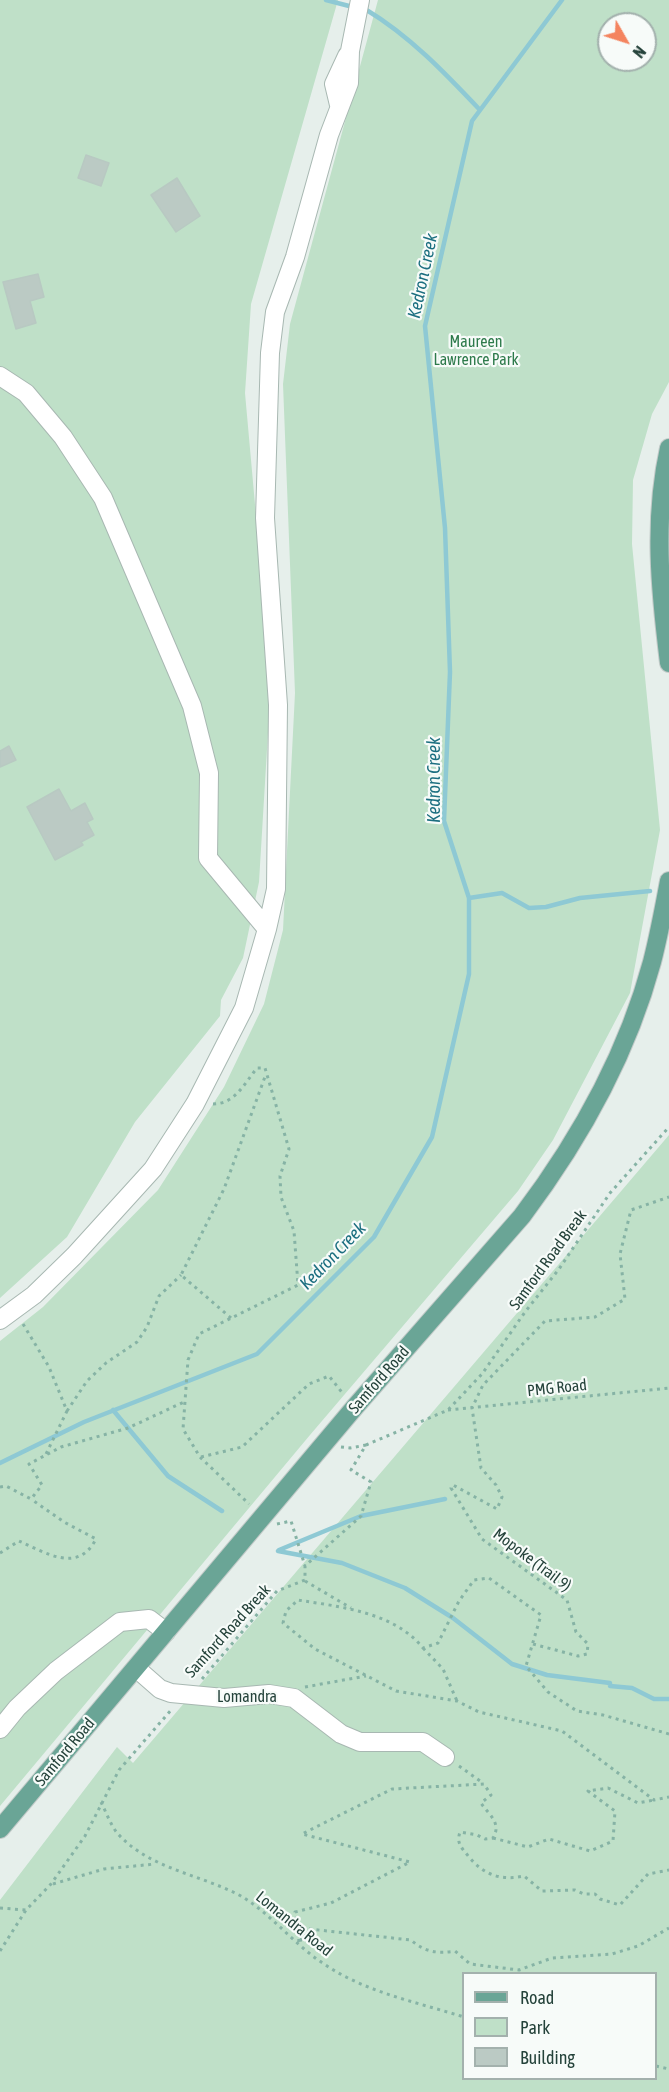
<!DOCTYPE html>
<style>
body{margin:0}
#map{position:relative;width:669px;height:2092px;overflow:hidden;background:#e6efeb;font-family:"Asap Condensed",sans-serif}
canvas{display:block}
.legend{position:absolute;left:462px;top:1972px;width:195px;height:108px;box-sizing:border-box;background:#f7fbf9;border:2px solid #a3b1ad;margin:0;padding:8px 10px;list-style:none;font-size:18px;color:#24423a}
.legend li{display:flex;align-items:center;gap:12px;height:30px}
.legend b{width:30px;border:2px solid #a3b1ad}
.north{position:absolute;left:597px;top:12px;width:60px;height:60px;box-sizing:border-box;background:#f7fbf9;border:2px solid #a3b1ad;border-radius:50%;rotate:129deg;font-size:16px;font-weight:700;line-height:24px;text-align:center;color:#24423a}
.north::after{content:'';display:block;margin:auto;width:21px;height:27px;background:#f4845f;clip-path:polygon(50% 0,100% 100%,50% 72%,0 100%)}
</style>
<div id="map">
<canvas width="669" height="2092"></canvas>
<ul class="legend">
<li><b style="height:8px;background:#6aa596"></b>Road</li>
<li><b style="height:16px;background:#bfe0c8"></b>Park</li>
<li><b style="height:16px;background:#bbcac4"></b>Building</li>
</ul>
<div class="north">N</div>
</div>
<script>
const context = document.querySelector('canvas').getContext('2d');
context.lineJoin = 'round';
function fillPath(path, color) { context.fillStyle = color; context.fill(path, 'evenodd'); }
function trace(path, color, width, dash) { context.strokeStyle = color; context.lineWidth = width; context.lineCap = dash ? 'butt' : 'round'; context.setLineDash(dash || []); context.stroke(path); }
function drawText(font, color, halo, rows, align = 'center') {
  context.font = font + ' "Asap Condensed",sans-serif'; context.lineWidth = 4.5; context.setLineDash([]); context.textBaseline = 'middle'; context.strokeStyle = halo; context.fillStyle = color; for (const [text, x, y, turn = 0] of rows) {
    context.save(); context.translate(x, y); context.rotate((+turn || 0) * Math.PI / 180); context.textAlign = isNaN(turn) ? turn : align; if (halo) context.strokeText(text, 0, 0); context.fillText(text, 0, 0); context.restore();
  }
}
fillPath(new Path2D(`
 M0,0H338L251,304L245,393L271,683L259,882L243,958L221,1000L220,1016L135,1122L67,1237L0,1298Z
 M378,0H669V382L652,414L633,480L632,544L660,830L630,993L553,1140L518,1191L310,1435L0,1806V1341L43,1307L158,1190L224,1087L264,1004L283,930L295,693L283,384L290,324ZM609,24H645V60H609Z
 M669,1135V2092H0V1900L117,1747L133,1763ZM464,1974H656V2078H464Z`), '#bfe0c8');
trace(new Path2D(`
 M326,0L353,7
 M365,9C410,36 445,73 480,110
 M469,898L502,893L529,908L546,907L580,898L650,891
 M113,1410L168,1476L222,1511
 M0,1463L84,1422L257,1354L374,1237L432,1137L469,974V898L444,821L450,672L445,528L425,326L472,121L562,0
 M279,1550L361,1516L445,1499
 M278,1551L342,1563L405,1588L453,1618L512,1664L547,1675L610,1683V1686L632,1688L654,1699H669`), '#8ec9d4', 4.5);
const building = new Path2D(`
 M86,155L109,163L101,186L78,178Z
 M177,178L200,216L176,232L151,195Z
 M38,274L44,297L30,301L36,323L16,329L3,282Z
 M9,746L16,760L0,767V751Z
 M59,789L71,811L85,803L93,819L87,822L94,835L81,842L83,845L55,860L27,807Z`);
fillPath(building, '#bbcac4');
trace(building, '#b8c9c2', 1.5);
const minor = new Path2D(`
 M339,105L334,84L347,56
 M0,376L26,393L63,437L103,498L192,706L209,773L208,858L267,929
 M0,1320L34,1295L74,1256L153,1169L195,1104L244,1008L267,929L276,889L278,705L265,518L270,353L275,312L295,257L329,135L349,83L350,51L360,0
 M136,1668L160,1689L171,1693L224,1698L269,1694L294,1698L341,1734L360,1742H423L445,1757
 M0,1729L17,1708L56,1671L120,1622L149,1619L166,1632`);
const major = new Path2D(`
 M669,448C653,520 660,590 669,663
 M0,1829L354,1408L522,1216C580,1139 627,1055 652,962C659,935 664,908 669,881`);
trace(minor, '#a8b8b2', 20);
trace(major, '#c2cac8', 20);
trace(new Path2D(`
 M213,1104C235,1104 244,1084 257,1068H265L289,1149L280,1176L281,1197L294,1231L298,1285L199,1334L188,1360L183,1429L200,1457L249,1504
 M231,1318L181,1275L224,1189L266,1074
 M23,1324L49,1367L67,1411L46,1454
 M448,1410L669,1388
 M67,1411L87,1381L106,1363L137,1342L147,1327L159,1296L181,1275
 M341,1447L350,1448L366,1445
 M201,1457L242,1447L309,1384L329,1376L344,1395
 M0,1487L6,1486L31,1499L42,1485L29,1464L61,1447L128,1428L186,1401
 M277,1524L291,1521L305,1566
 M0,1553L19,1541C46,1553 78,1574 96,1539L64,1522L31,1499
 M305,1581L351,1608
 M533,1644L578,1656L587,1654L588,1644L576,1632L567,1600L482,1539L451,1488L453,1485L497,1509L502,1497L496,1485L481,1468L472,1408L483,1385L545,1321L595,1317L625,1299L620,1254L631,1210L669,1197
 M423,1648L443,1669L457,1701
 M202,1679L277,1591L305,1580V1566L361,1516L371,1482L351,1470L366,1445L448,1410L482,1374L525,1312L559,1269L610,1193L669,1127
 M305,1687L366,1676
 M669,1734L603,1715L577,1711L548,1692L526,1666L541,1615L489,1578L474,1580L459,1601L438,1643L423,1648C394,1612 341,1607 298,1600L286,1611L283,1623L315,1649L396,1691L457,1701L479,1712L562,1731L654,1800L669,1797
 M459,1766L483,1783
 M101,1802C106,1812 111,1826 118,1834C150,1869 199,1874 239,1895C271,1913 293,1944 324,1964C365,1992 416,2002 464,2017
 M493,1838L528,1847L549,1839L590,1851L613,1841L615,1811L588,1791L608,1788L638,1803L654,1800
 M53,1884L104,1869L155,1864
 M0,1908L26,1910
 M300,1941L309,1929L411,1940C425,1952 437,1954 455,1951L470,1964L519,1970L552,1958L612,1954L638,1946L669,1928
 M299,1942L295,1912L331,1903L410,1862L302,1834L392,1789L484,1784L491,1795L481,1803C489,1815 502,1823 493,1838L485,1839L477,1835L460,1832C456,1844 462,1848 469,1857C484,1875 501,1881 524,1876L542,1891L575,1890L584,1894H595L600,1899L620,1905L648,1874L669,1870
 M0,1951L26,1910L51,1884L85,1836L119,1770L172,1709
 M656,2066L669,2069`), '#86b3a5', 3, [3, 4.5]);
trace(minor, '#fff', 18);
trace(major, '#6aa596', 18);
drawText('16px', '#2d7a4b', '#f7fbf9', [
 ["Maureen",476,342],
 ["Lawrence Park",476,360]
]);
drawText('16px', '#24423a', '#f7fbf9', [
 ["Samford Road Break",548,1260,-54],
 ["Samford Road",379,1380,-49],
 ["PMG Road",557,1388,-6],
 ["Mopoke (Trail 9)",532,1560,37],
 ["Samford Road Break",228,1631,-48],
 ["Lomandra",247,1697],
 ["Samford Road",65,1752,-50],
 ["Lomandra Road",294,1924,39]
]);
drawText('italic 18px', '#1c6f80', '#f7fbf9', [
 ["Kedron Creek",423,276,-78],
 ["Kedron Creek",434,780,-90],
 ["Kedron Creek",333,1256,-46]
]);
</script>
